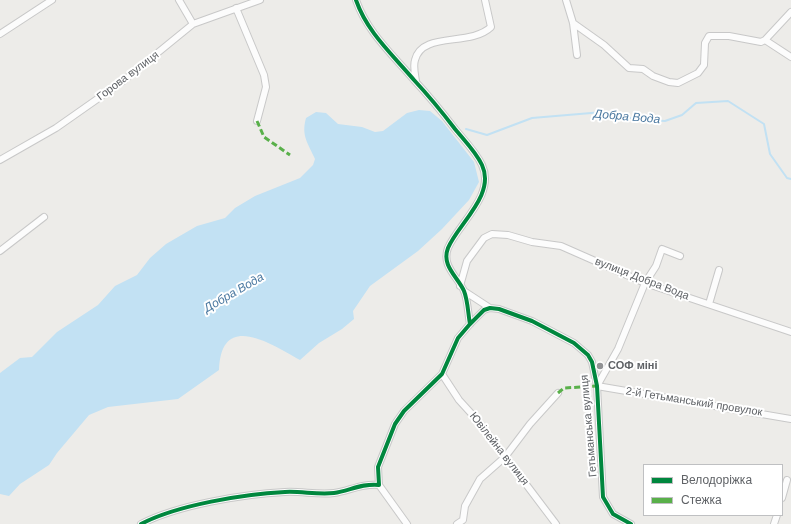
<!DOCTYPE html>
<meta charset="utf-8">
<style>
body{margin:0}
#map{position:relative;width:791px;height:524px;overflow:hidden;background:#edece9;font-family:Arial,sans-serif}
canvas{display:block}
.legend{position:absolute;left:643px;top:464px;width:140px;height:52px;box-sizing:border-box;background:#fff;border:1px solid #bfc0c2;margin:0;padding:5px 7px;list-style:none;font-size:12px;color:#5f6266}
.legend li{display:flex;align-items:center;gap:8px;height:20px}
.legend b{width:20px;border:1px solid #bfc0c2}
</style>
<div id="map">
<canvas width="791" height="524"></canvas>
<ul class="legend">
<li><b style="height:5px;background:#00873e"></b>Велодоріжка</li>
<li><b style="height:5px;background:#59b04a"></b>Стежка</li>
</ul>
</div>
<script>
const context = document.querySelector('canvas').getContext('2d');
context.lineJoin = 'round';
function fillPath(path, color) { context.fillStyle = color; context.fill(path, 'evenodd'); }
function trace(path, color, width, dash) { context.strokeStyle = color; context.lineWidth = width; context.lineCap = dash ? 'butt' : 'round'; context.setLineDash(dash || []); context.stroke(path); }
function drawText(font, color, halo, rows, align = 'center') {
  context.font = font + ' Arial,sans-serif'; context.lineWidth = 4; context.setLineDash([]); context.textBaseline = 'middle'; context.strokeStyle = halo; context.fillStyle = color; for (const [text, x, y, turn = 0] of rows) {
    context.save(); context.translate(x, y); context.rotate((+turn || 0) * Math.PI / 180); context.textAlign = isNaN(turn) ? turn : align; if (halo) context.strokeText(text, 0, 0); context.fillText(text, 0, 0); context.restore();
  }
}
fillPath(new Path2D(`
 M419,110L430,111L442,121L474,162L479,182L469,200L442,229L418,251L370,286L353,311L354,319L342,329L319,343L300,360C270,343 221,311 219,370L178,399L108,407L89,415L57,453L49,465L20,484L9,496L0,494V373L20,358L32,357L57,332L98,305L115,286L137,275L150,258L166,244L197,226L225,218L235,208L255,196L300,178L313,165L315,159C308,143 301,136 306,118L316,112L326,113L338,124L362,127L375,132L383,131L407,113Z`), '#c2e1f3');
trace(new Path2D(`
 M466,129L487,135L532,118L603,112L635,119L665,121L682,115L696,103L728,101L764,124L770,154L787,178L791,179`), '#c2e1f3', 2);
const street = new Path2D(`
 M179,0L193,24
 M356,0C367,32 392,54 414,80C428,95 442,112 455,129C464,140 476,152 482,165C496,195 458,224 448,248C441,266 458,277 464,291C468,301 468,314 470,324
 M566,0L573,23L577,55
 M236,8L264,75L266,87L257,121
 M573,23L604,45L629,68L643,69L653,76L669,82L678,83L698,73L704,65L705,43L709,36H729L761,42L765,40L791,12
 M0,34L52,0
 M765,40L791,57
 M416,81C415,75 413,66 415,60C422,31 470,47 491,27L485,0
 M0,160L56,128L123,81L193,24L260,0
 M0,251L44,217
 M680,256L662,249L656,266L645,283L618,349L597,386L791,419
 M460,286L467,261L484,238L492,234L508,235L532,242L561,246L645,283L791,332
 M464,291L490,308
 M709,304L719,270
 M442,374L459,400L479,422L556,524
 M379,485L407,524
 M782,498L787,480
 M141,524C177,505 244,494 285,492C301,491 318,495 334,493C349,491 362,483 379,485L378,467L395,424L404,411L442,374L458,338L470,324L484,310L490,308L499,309L532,321L574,343L588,355L592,362L597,386L603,497L613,514L631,524
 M457,524L463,520L465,506L480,479L505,457L530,424L558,393
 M774,524L777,515`);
trace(street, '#c8c8c8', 8);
trace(street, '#fcfcfc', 6);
trace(new Path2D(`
 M257,121L264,137L290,155
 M558,393L564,388L597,386`), '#59b04a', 3, [6, 3]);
trace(new Path2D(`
 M356,0C367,32 392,54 414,80C428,95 442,112 455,129C464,140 476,152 482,165C496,195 458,224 448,248C441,266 458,277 464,291C468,301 468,314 470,324
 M141,524C177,505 244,494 285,492C301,491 318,495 334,493C349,491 362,483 379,485L378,467L395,424L404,411L442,374L458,338L470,324L484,310L490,308L499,309L532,321L574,343L588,355L592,362L597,386L603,497L613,514L631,524`), '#00873e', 4);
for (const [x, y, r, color] of [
 [600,366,4,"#919294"]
]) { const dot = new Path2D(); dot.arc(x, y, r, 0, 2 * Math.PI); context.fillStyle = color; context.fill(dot); trace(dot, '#fff', 1.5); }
drawText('11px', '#5f6266', '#fff', [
 ["Горова вулиця",128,76,-37],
 ["вулиця Добра Вода",642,279,21],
 ["2-й Гетьманський провулок",694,402,9],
 ["Гетьманська вулиця",589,426,-95],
 ["Ювілейна вулиця",499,449,52]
]);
drawText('bold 11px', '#5f6266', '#fff', [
 ["СОФ міні",608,366]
], 'left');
drawText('italic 12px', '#4a78a0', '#fff', [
 ["Добра Вода",627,117,5],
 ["Добра Вода",234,293,-30]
]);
</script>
